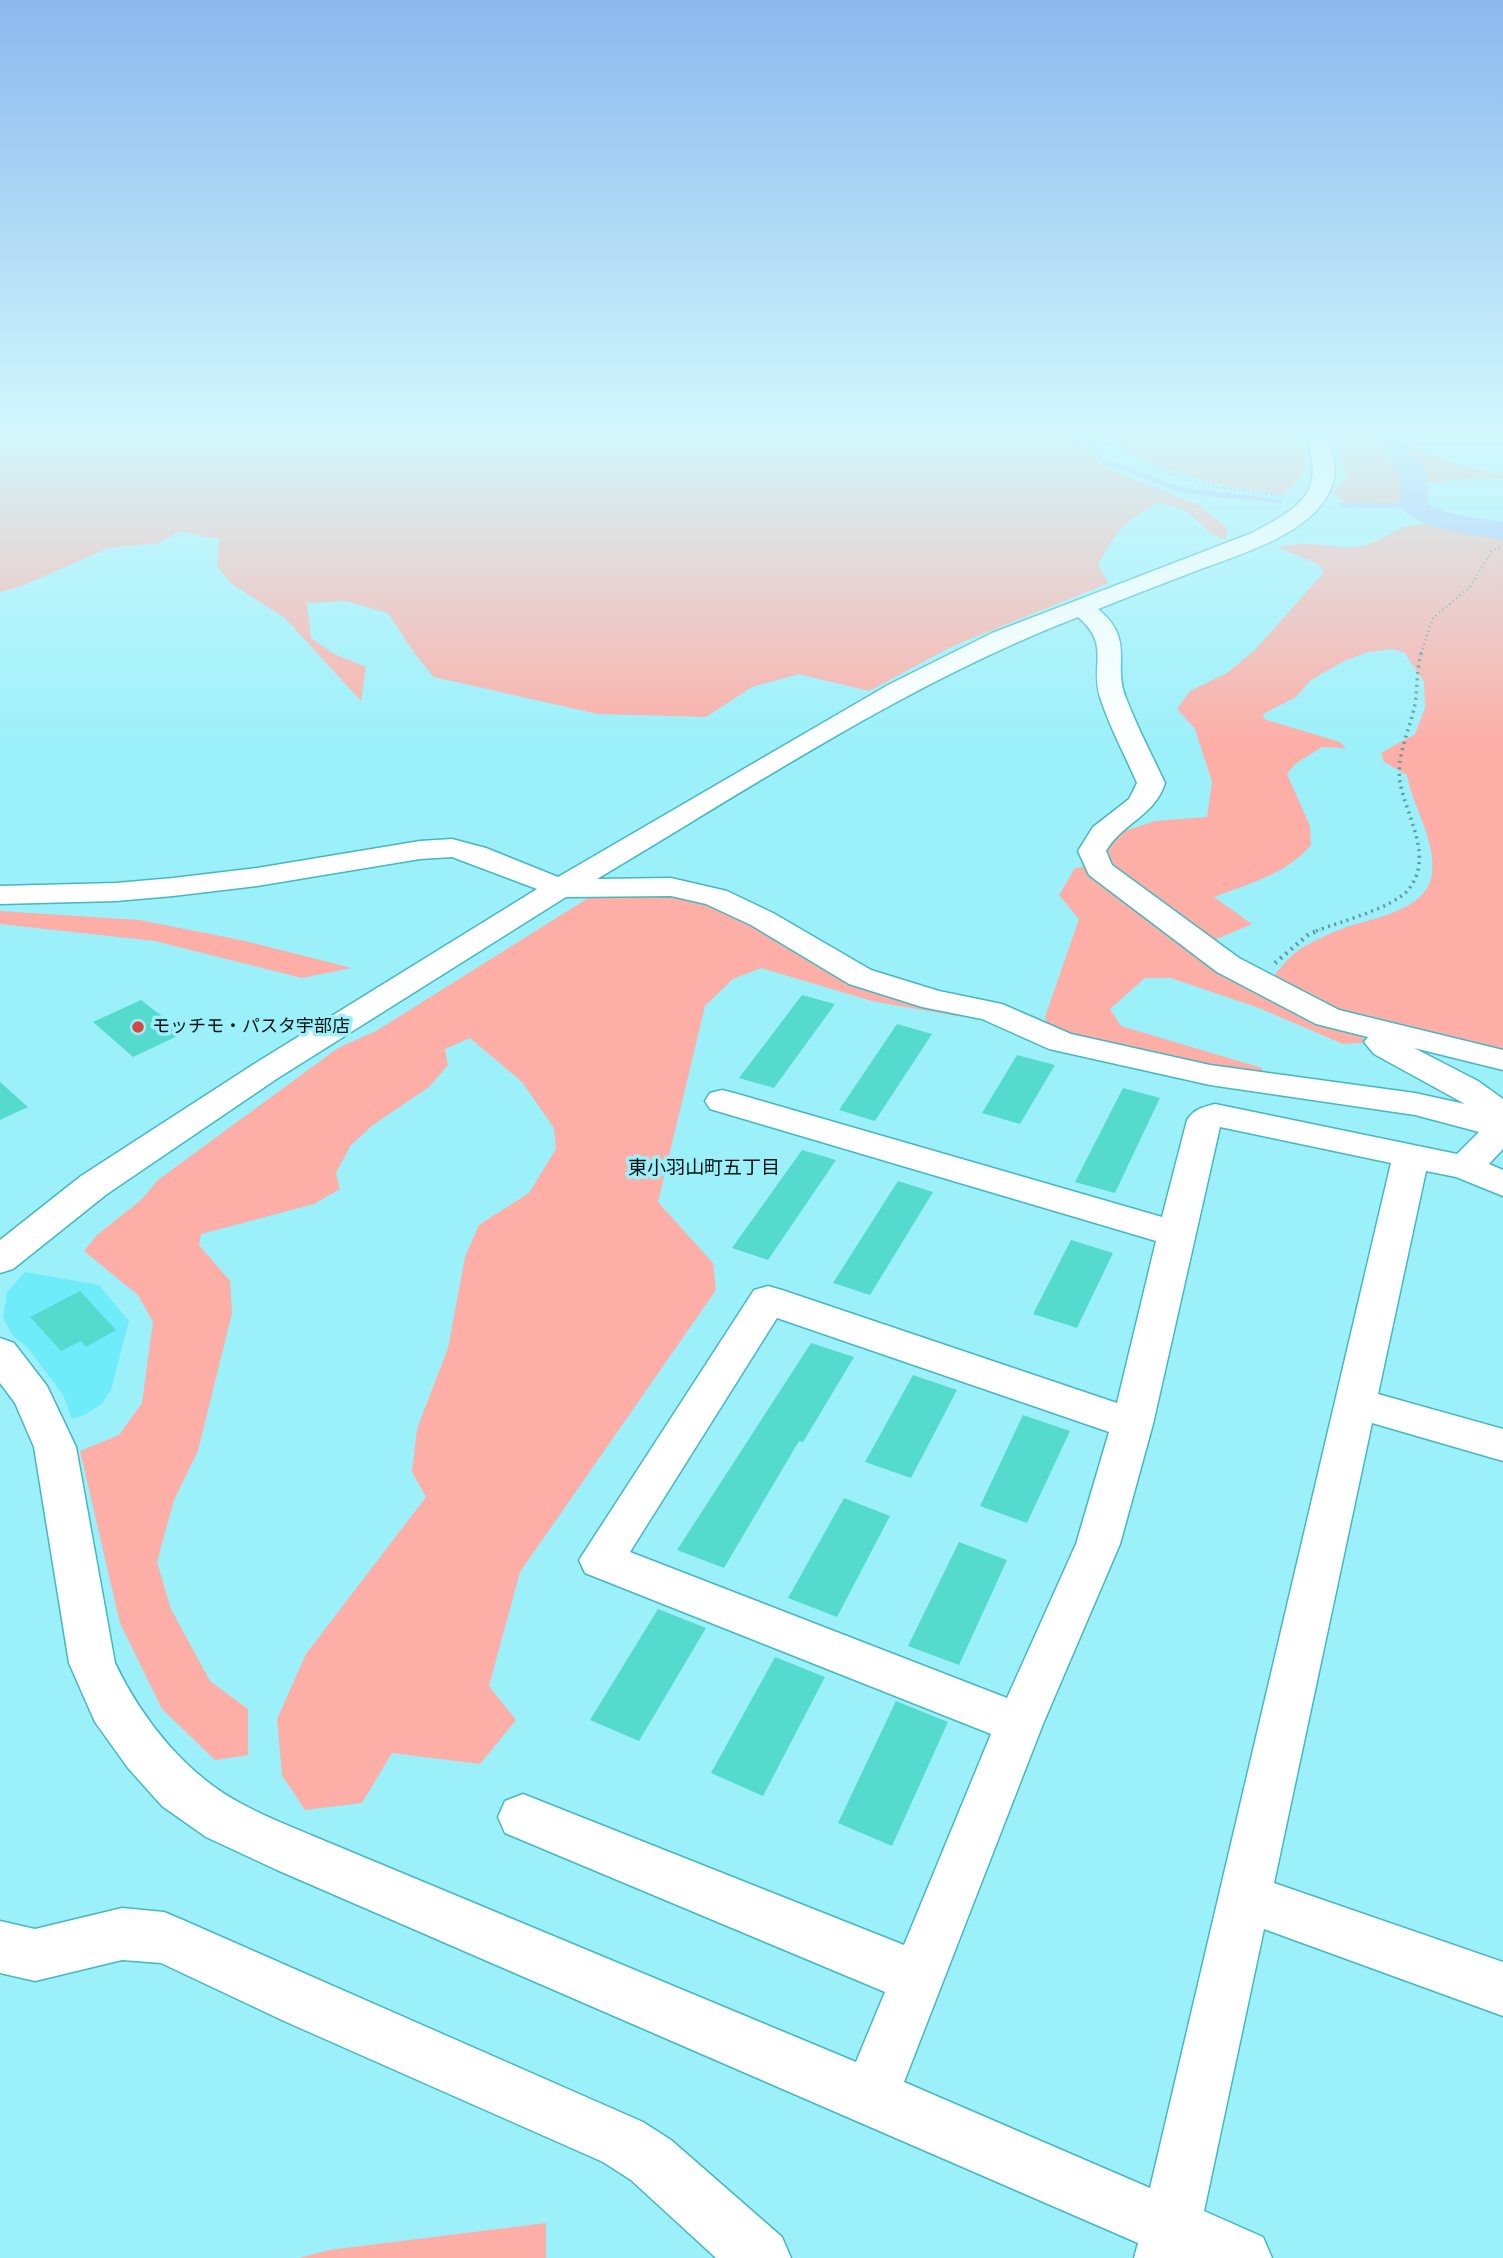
<!DOCTYPE html>
<meta charset="utf-8">
<style>
body{margin:0}
canvas{display:block;background:#9cf0fa}
</style>
<canvas width="1503" height="2258"></canvas>
<script>
const context = document.querySelector('canvas').getContext('2d');
context.lineJoin = 'round';
function fillPath(path, color) { context.fillStyle = color; context.fill(path, 'evenodd'); }
function trace(path, color, width, dash) { context.strokeStyle = color; context.lineWidth = width; context.lineCap = dash ? 'butt' : 'round'; context.setLineDash(dash || []); context.stroke(path); }
function drawText(font, color, halo, rows, align = 'center') {
  context.font = font + ' Montserrat,"Noto Sans JP",sans-serif'; context.lineWidth = 7; context.setLineDash([]); context.textBaseline = 'middle'; context.strokeStyle = halo; context.fillStyle = color; for (const [text, x, y, turn = 0] of rows) {
    context.save(); context.translate(x, y); context.rotate((+turn || 0) * Math.PI / 180); context.textAlign = isNaN(turn) ? turn : align; if (halo) context.strokeText(text, 0, 0); context.fillText(text, 0, 0); context.restore();
  }
}
fillPath(new Path2D(`
 M25,1272L99,1285L129,1321L111,1390L102,1404L86,1414L72,1419L63,1395L28,1348L13,1336L3,1318L7,1292Z`), '#6fecfa');
fillPath(new Path2D(`
 M0,429H992L1019,435L1075,440L1089,449L1098,462L1119,474L1197,504L1227,528L1226,540L1212,534L1186,511L1159,502C1127,519 1113,533 1098,566L1109,583L953,646L869,691L799,674L752,687L706,717L598,714L434,677L415,654L388,613L345,601L307,603L311,638L334,654L366,667L361,701L285,618L232,584L217,567L219,539L180,531L159,543L108,548L22,586L0,592Z
 M1108,429H1293L1304,455V473L1284,494C1243,493 1161,473 1126,449C1119,444 1113,436 1108,429Z
 M1341,429H1379L1420,451L1463,466L1503,475V479C1471,475 1442,485 1410,483L1409,499C1386,507 1347,518 1334,491L1347,477L1336,433Z
 M1421,502L1449,514L1503,523V1052L1367,1024L1270,980C1279,970 1289,956 1300,949C1314,941 1330,933 1344,928C1372,918 1427,911 1432,874C1436,838 1413,809 1407,775L1384,762L1381,753L1415,734L1425,708L1424,682L1405,653L1393,649L1368,652L1344,661L1311,680L1296,697L1263,714L1264,719L1340,742L1346,748L1322,747L1295,764L1287,774L1310,826L1311,845C1287,874 1248,884 1214,897L1252,924L1217,939L1201,954L1297,1007L1371,1042L1343,1044L1259,1008L1171,978H1145L1110,1009L1121,1026L1262,1068L1267,1080L1048,1034L1045,1017L1079,919L1059,895L1075,868L1107,864L1097,850L1113,835L1155,821L1207,817L1212,782L1195,729L1177,709L1190,691L1227,673L1255,650L1324,572L1318,564L1279,548C1303,538 1329,549 1355,547C1374,545 1386,535 1402,528C1414,523 1428,527 1438,518L1419,505Z
 M593,895H688L961,1013L962,1017L872,1001L761,968L733,979L705,1006L658,1202L713,1263L716,1290L520,1572L489,1686L516,1720L480,1764L392,1753L362,1803L305,1810L282,1775L277,1719L306,1654L426,1497L412,1472L417,1429L448,1348L465,1257L479,1225L529,1193L556,1149L554,1128L522,1082L470,1038L445,1049L448,1065L429,1087L373,1125L351,1145L336,1173L340,1189L314,1204L201,1234L199,1245L230,1281L232,1313L198,1451L174,1500L157,1562L171,1609L210,1681L248,1709V1755L215,1760L162,1709L120,1623L80,1451L119,1435L142,1403L153,1322L138,1295L84,1251L97,1235L142,1199L158,1180L338,1048L376,1031Z
 M0,911L139,920L241,940L352,968L302,978L155,941L0,924Z
 M546,2223V2258H299L329,2250Z`), '#fdaea7');
trace(new Path2D(`
 M1002,429L1076,437L1094,444L1104,461L1184,491L1280,501
 M1343,505L1413,506`), '#a3bdf8', 5);
fillPath(new Path2D(`
 M1364,429H1391C1412,451 1435,471 1427,504L1453,514L1503,522V540C1475,534 1416,530 1399,506C1409,466 1384,458 1364,429Z`), '#a3bdf8');
fillPath(new Path2D(`
 M802,995L835,1004L774,1088L739,1078Z
 M141,1000L184,1033L133,1057L93,1022Z
 M897,1024L932,1034L875,1121L839,1110Z
 M1017,1055L1055,1065L1020,1124L982,1113Z
 M0,1082L28,1107L0,1120Z
 M1123,1088L1160,1098L1115,1193L1075,1182Z
 M802,1150L836,1160L768,1260L732,1248Z
 M898,1181L933,1192L870,1295L833,1283Z
 M1071,1240L1113,1253L1077,1328L1033,1314Z
 M80,1291L116,1330L86,1347L81,1341L61,1351L30,1317Z
 M811,1343L854,1357L803,1442L799,1441L724,1568L677,1550Z
 M913,1375L957,1390L911,1478L865,1462Z
 M1023,1415L1070,1431L1027,1523L980,1506Z
 M844,1498L890,1516L837,1617L788,1598Z
 M959,1542L1007,1560L959,1665L908,1646Z
 M658,1609L706,1628L639,1741L590,1720Z
 M775,1657L825,1677L763,1796L711,1773Z
 M896,1701L948,1722L892,1846L838,1823Z`), '#55dbcd');
const minor = new Path2D(`
 M1304,429H1324C1330,447 1339,467 1332,486C1314,535 1237,555 1193,572C1161,584 1129,597 1098,609C1136,641 1112,663 1126,698C1137,727 1152,755 1165,783C1155,816 1122,823 1106,851L1112,865L1239,958L1339,1010L1503,1050V1070L1414,1048L1478,1081L1503,1099V1149L1489,1164L1503,1170V1196L1456,1177L1426,1171L1378,1394L1503,1429V1461L1372,1423L1274,1883L1503,1962V2016L1264,1929L1204,2211L1263,2237L1272,2258H1134L1138,2243L277,1870L206,1837L162,1806L128,1768L95,1722L69,1663L34,1447L15,1403L0,1383V1338L14,1343L47,1386L76,1447L115,1663C142,1720 187,1776 244,1805C266,1817 290,1826 313,1836L856,2062L885,1992L505,1833L498,1817L505,1801L523,1794L904,1945L991,1734L585,1573L579,1560L754,1290L768,1286L782,1290L1117,1403L1156,1241L710,1109L705,1101L710,1093L722,1090L734,1093L1162,1217L1187,1120C1194,1109 1203,1107 1215,1104L1457,1154L1479,1132L1415,1115L1210,1085L1049,1049L982,1019L922,1007L849,984L751,925L706,904L671,896L566,897L278,1078L107,1194L13,1269L0,1273V1240L81,1176L254,1064L537,889L452,857L420,859L257,886L173,896L116,901L0,904V886L116,883L173,878L257,868L420,841L452,839L486,848L558,877L888,685L992,633L1252,533C1306,504 1326,492 1304,429ZM1078,617C1111,645 1090,664 1100,697C1109,726 1125,755 1137,783L1129,799L1093,827L1078,851L1089,875L1217,972L1316,1024L1368,1037L1364,1042L1374,1054L1465,1104L1415,1093L1210,1065L1071,1034L1002,1004L939,991L871,970L773,913L727,891L671,878L597,879C754,786 907,683 1078,617ZM1220,1127L1391,1163L1150,2188L904,2082L1043,1724L1120,1544L1153,1424ZM777,1318L1109,1432L1076,1544L1007,1698L630,1552Z
 M122,1908L164,1912L183,1920L643,2122L671,2140L782,2237L791,2258H716L631,2180L603,2162L284,2021L161,1963L122,1960L35,1981L0,1973V1921L35,1929Z`);
trace(minor, '#44b7c3', 3);
trace(new Path2D(`
 M1102,429C1119,439 1132,455 1150,464C1192,486 1241,492 1287,496
 M1421,653L1433,618L1470,587L1491,552L1503,545`), '#5e979e', 2.5, [1, 3.5]);
trace(new Path2D(`
 M1316,931C1339,922 1393,908 1408,890C1435,858 1406,816 1400,782C1396,755 1410,730 1415,704C1418,685 1416,669 1422,651`), '#5e979e', 3.5, [2, 4.5]);
trace(new Path2D(`
 M1275,963L1309,934L1320,930`), '#5e979e', 4.5, [2, 5]);
fillPath(minor, '#fff');
const sky = context.createLinearGradient(0, 0, 0, 745);
sky.addColorStop(0, '#8cb8ee');
sky.addColorStop(0.58, '#d2f8fd');
sky.addColorStop(1, '#d2f8fd00');
context.fillStyle = sky;
context.fillRect(0, 0, 1503, 745);
for (const [x, y, r, color] of [
 [138,1027,7,"#d64744"]
]) { const dot = new Path2D(); dot.arc(x, y, r, 0, 2 * Math.PI); context.fillStyle = color; context.fill(dot); trace(dot, '#9cf0fa', 2.5); }
drawText('18px', '#001114', '#9cf0fa', [
 ["モッチモ・パスタ宇部店",152,1027]
], 'left');
drawText('19px', '#001114', '#9cf0fa', [
 ["東小羽山町五丁目",704,1168]
]);
</script>
